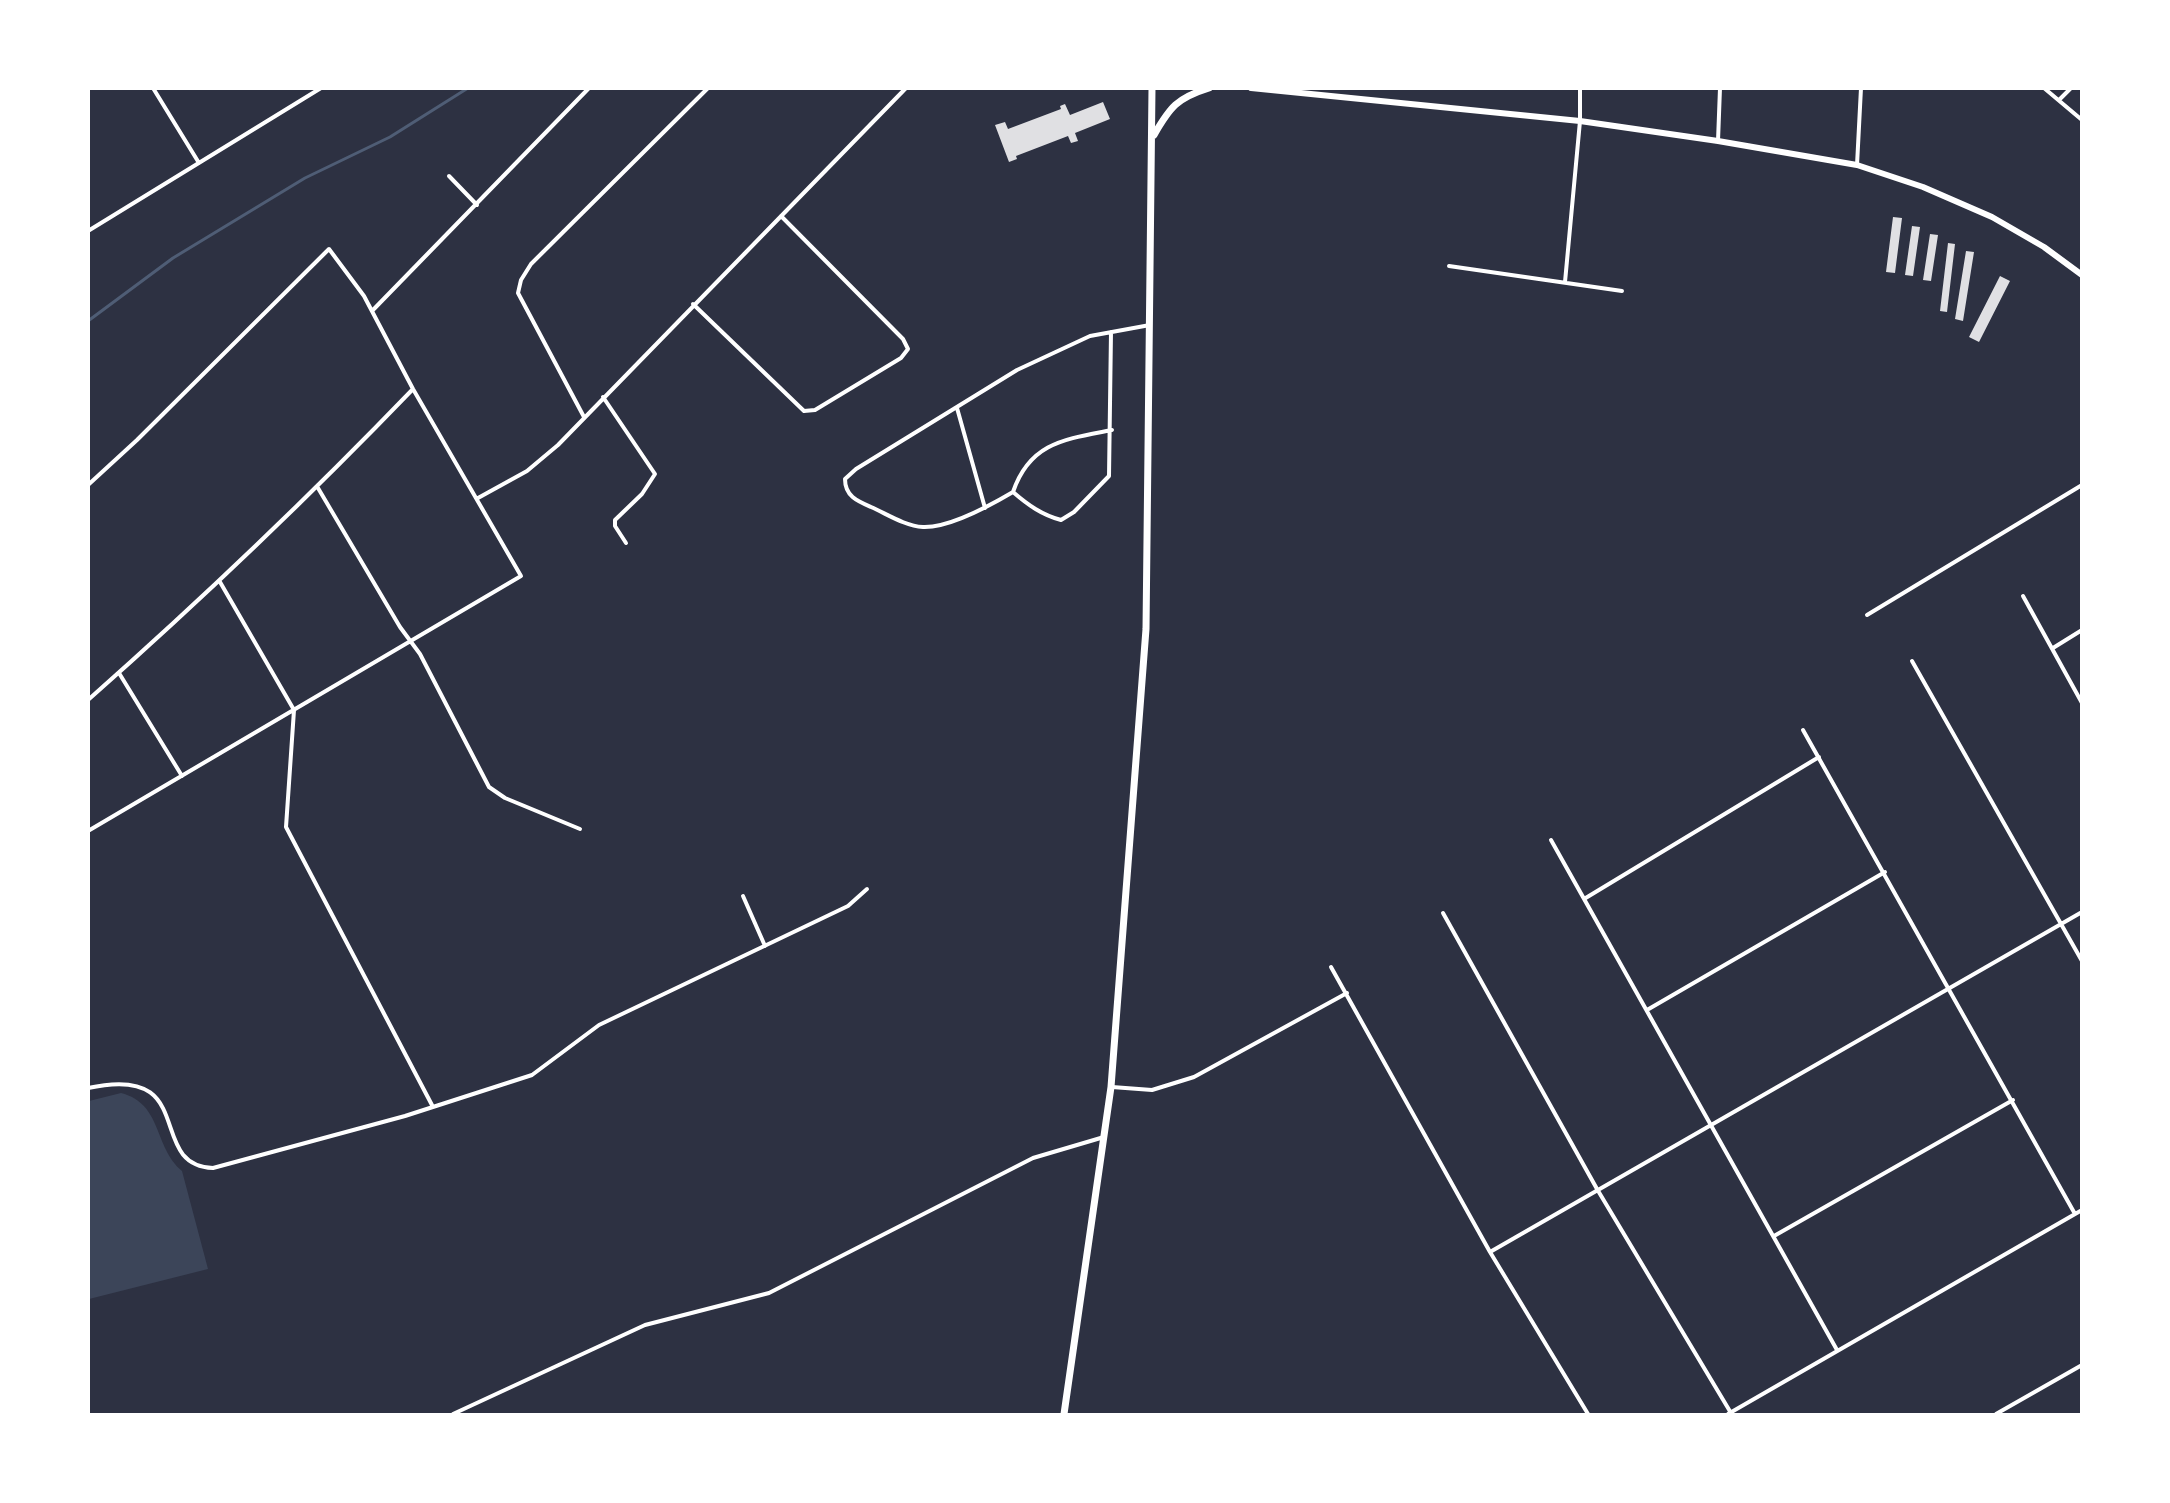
<!DOCTYPE html>
<style>
body{margin:0}
#map{position:relative;width:2170px;height:1503px;overflow:hidden;background:#2d3142;font-family:"Work Sans",sans-serif}
canvas{display:block}
.frame{position:absolute;inset:0;border:90px solid #fff;pointer-events:none}
</style>
<div id="map">
<canvas width="2170" height="1503"></canvas>
<div class="frame"></div>
</div>
<script>
const context = document.querySelector('canvas').getContext('2d');
context.lineJoin = 'round';
function fillPath(path, color) { context.fillStyle = color; context.fill(path, 'evenodd'); }
function trace(path, color, width, dash) { context.strokeStyle = color; context.lineWidth = width; context.lineCap = dash ? 'butt' : 'round'; context.setLineDash(dash || []); context.stroke(path); }
fillPath(new Path2D(`
 M121,1093C163,1104 153,1146 182,1171L208,1269L89,1299V1101Z`), '#3c4559');
trace(new Path2D(`
 M88,321L173,258L305,178L390,137L468,88`), '#4f5d75', 3);
fillPath(new Path2D(`
 M1103,102L1110,119L1075,133L1078,141L1071,143L1068,136L1016,156L1017,159L1009,162L995,125L1005,122L1008,129L1061,109L1060,106L1065,104L1070,115Z
 M1893,217L1902,218L1895,273L1886,272Z
 M1912,226L1920,227L1913,276L1905,275Z
 M1930,234L1938,235L1931,281L1923,280Z
 M1948,243L1955,244L1947,312L1940,311Z
 M1966,251L1974,252L1963,321L1955,319Z
 M2000,276L2010,281L1979,342L1969,337Z`), '#e0e0e3');
trace(new Path2D(`
 M153,88L199,163
 M2044,88L2082,120
 M2059,100L2071,88
 M1718,141L1720,88
 M1857,165L1861,88
 M449,176L477,205
 M88,231L321,88
 M1449,266L1622,291
 M1565,282L1580,121V88
 M693,304L804,411L815,410L901,358L908,349L903,339L781,216
 M372,311L589,88
 M603,397L655,474L642,494L615,520V526L626,543
 M957,408L985,508
 M584,417L518,293L521,280L531,264L708,88
 M1112,430C1066,439 1030,442 1013,492C991,505 949,528 923,527C905,526 887,514 871,507C857,501 845,496 845,479L856,469L1017,370L1090,336L1150,325
 M88,485L137,440L329,249L364,296L413,389L521,576L88,831
 M318,488L400,627L420,654L489,787L505,798L580,829
 M1013,492C1028,505 1042,515 1061,520L1074,512L1109,476L1111,332
 M478,498L527,471L558,445L906,88
 M220,582L294,710L286,827L433,1107
 M2023,596L2082,703
 M1867,615L2082,485
 M2053,648L2082,630
 M1912,661L2082,961
 M119,673L182,776
 M88,700C201,600 309,497 413,389
 M1803,730L2075,1214
 M1551,840L1837,1350
 M743,896L765,946
 M1584,899L1819,757
 M1443,913L1597,1189L1731,1413
 M1331,967L1490,1252L1588,1414
 M1647,1010L1885,872
 M1112,1087L1152,1090L1194,1077L1347,993
 M88,1088C201,1063 144,1165 213,1168L405,1116L532,1075L599,1025L848,906L867,889
 M1774,1236L2013,1100
 M1490,1252L2082,912
 M453,1414L645,1325L769,1293L1033,1158L1104,1137
 M1728,1414L2082,1210
 M1996,1414L2082,1365`), '#fff', 4);
trace(new Path2D(`
 M1251,88L1580,121L1718,141L1857,165L1923,187L1992,217L2044,247L2082,275`), '#fff', 6);
trace(new Path2D(`
 M1154,135C1170,107 1177,98 1209,88
 M1064,1414L1111,1087L1146,629L1152,88`), '#fff', 7);
</script>
